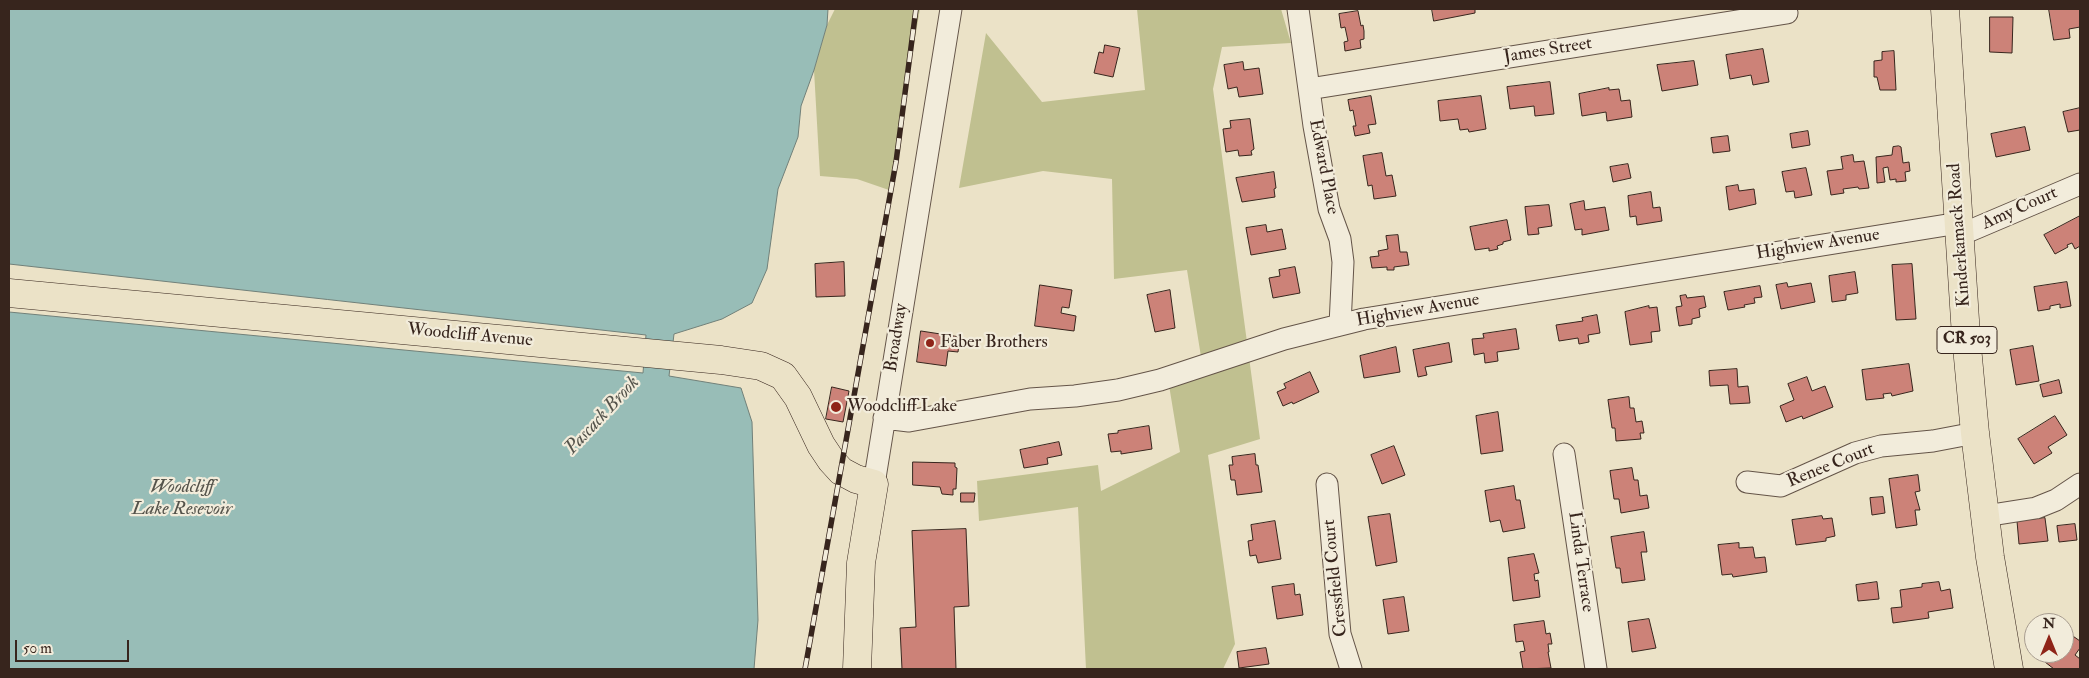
<!DOCTYPE html>
<style>
body{margin:0}
#map{position:relative;width:2089px;height:678px;overflow:hidden;background:#ebe2c7;font-family:"IM FELL Double Pica",serif}
canvas{display:block}
.frame{position:absolute;inset:0;border:10px solid #37251d;pointer-events:none}
.north{position:absolute;left:2024px;top:613px;width:50px;height:50px;box-sizing:border-box;background:#f2ecdb;border:1px solid #a79c8f;border-radius:50%;rotate:0deg;font-size:14px;font-weight:700;line-height:20px;text-align:center;color:#37251d}
.north::after{content:'';display:block;margin:auto;width:18px;height:22px;background:#8f2418;clip-path:polygon(50% 0,100% 100%,50% 72%,0 100%)}
.scale{position:absolute;left:15px;top:640px;width:114px;height:22px;box-sizing:border-box;border:2px solid #37251d;border-top:0;padding-left:6px;font-size:15px;line-height:18px;white-space:nowrap;color:#37251d;-webkit-text-stroke:4px #f2ecdb;paint-order:stroke}
</style>
<div id="map">
<canvas width="2089" height="678"></canvas>
<div class="frame"></div>
<div class="north">N</div>
<div class="scale">50 m</div>
</div>
<script>
const context = document.querySelector('canvas').getContext('2d');
context.lineJoin = 'round';
function fillPath(path, color) { context.fillStyle = color; context.fill(path, 'evenodd'); }
function trace(path, color, width, dash) { context.strokeStyle = color; context.lineWidth = width; context.lineCap = dash ? 'butt' : 'round'; context.setLineDash(dash || []); context.stroke(path); }
function drawText(font, color, halo, rows, align = 'center') {
  context.font = font + ' "IM FELL Double Pica",serif'; context.lineWidth = 4.5; context.setLineDash([]); context.textBaseline = 'middle'; context.strokeStyle = halo; context.fillStyle = color; for (const [text, x, y, turn = 0] of rows) {
    context.save(); context.translate(x, y); context.rotate((+turn || 0) * Math.PI / 180); context.textAlign = isNaN(turn) ? turn : align; if (halo) context.strokeText(text, 0, 0); context.fillText(text, 0, 0); context.restore();
  }
}
fillPath(new Path2D(`
 M835,9H920L889,190L857,179L820,176L814,70L827,25Z
 M1137,9H1281L1291,43L1222,47L1213,89L1260,439L1208,455L1235,644L1223,669H1086L1078,507L979,521L977,481L1098,465L1101,491L1180,452L1167,373L1203,369L1187,270L1114,279L1112,179L1043,171L959,188L986,33L1042,102L1145,90Z`), '#c0c090');
const water = new Path2D(`
 M9,9H828L827,25L814,70L801,106L798,137L778,189L767,269L752,303L722,319L674,334L669,376L741,388L752,422L758,620L754,669H9V312L643,373L646,335L9,264Z`);
fillPath(water, '#98bdb7');
trace(water, '#718079', 1);
const building = new Path2D(`
 M1432,9H1475V13L1434,21Z
 M2049,9H2080V27L2069,29L2070,38L2054,40Z
 M1358,11L1361,26L1363,25L1364,31V39L1360,40L1361,48L1345,51L1344,42L1348,41L1345,27L1341,28L1339,14Z
 M1990,17H2013L2012,53L1990,52Z
 M1105,45L1120,48L1113,77L1094,73L1099,52L1103,53Z
 M1763,49L1769,82L1753,85L1751,75L1730,79L1726,55Z
 M1894,51L1896,90H1880L1877,77H1874V61L1882,60V52Z
 M1694,61L1698,85L1662,91L1657,65Z
 M1243,62L1244,70L1259,68L1263,94L1239,97L1237,87L1228,89L1224,65Z
 M1550,82L1554,114L1535,116L1534,106L1510,109L1507,87Z
 M1609,88V90L1619,89L1621,101L1630,100L1632,117L1607,121L1606,112L1582,116L1579,94Z
 M1371,96L1376,124L1368,125L1370,133L1355,136L1353,126H1356L1353,110L1350,111L1348,100Z
 M1481,96L1486,129L1469,132L1468,129L1460,130L1458,119L1440,121L1438,101Z
 M2080,108V130L2068,132L2063,112Z
 M1250,119L1254,149L1251,151L1252,155L1239,156L1238,150L1226,152L1223,129L1231,128L1230,121Z
 M2025,127L2030,150L1996,157L1991,134Z
 M1808,131L1810,145L1792,148L1790,134Z
 M1728,136L1730,151L1713,153L1711,138Z
 M1899,146L1901,147L1903,163L1909,162L1910,171L1905,172L1906,181L1896,182V179L1890,180L1888,167L1883,168L1885,182L1877,183L1876,157L1892,155L1893,147Z
 M1382,153L1386,176L1392,175L1396,196L1374,199L1372,185L1368,186L1363,156Z
 M1853,155L1854,162L1864,161L1869,188L1859,189L1858,187L1843,189L1844,193L1831,195L1827,171L1843,169L1841,157Z
 M1628,164L1631,178L1613,182L1610,167Z
 M1806,168L1812,195L1795,198L1794,191L1786,192L1782,172Z
 M1274,172L1276,188L1274,189L1275,197L1242,202L1236,178Z
 M1738,185L1739,191L1754,189L1756,204L1729,210L1726,187Z
 M1651,192L1653,208L1660,207L1662,221L1637,225L1636,216L1630,217L1628,196Z
 M1584,201L1585,210L1605,207L1609,230L1582,235V229L1575,230L1570,204Z
 M1549,205L1552,226L1538,228L1539,234L1528,235L1525,207Z
 M2080,216V246L2075,249L2072,243L2067,245L2068,247L2055,254L2044,235Z
 M1507,220L1511,240L1503,242V244L1497,246L1498,249L1489,251V248L1475,250L1470,227Z
 M1266,225L1267,232L1282,229L1286,249L1251,255L1246,228Z
 M1398,235L1400,252H1407L1409,265L1394,267V270H1387V267L1372,268L1370,257L1379,256L1378,251L1388,249L1386,236Z
 M844,262L845,296L816,297L815,264Z
 M1912,264L1916,319L1896,320L1892,265Z
 M1295,267L1300,293L1273,298L1269,278L1280,276L1279,270Z
 M1855,272L1858,293L1846,295V300L1832,302L1829,276Z
 M2067,282L2071,306L2060,308V304L2050,306V309L2038,311L2034,287Z
 M1787,283L1788,287L1811,283L1815,302L1781,309L1776,285Z
 M1040,285L1072,290L1069,308L1062,307L1061,313L1076,316L1074,331L1035,326Z
 M1760,286L1762,297L1754,298L1755,303L1744,305L1745,307L1728,310L1724,292Z
 M1170,290L1175,328L1155,332L1147,295Z
 M1686,295L1687,298L1704,296L1706,307L1699,309L1700,317L1692,319V324L1679,326L1676,307L1682,306L1680,296Z
 M1649,306V308L1657,307L1660,331L1651,332L1652,342L1630,345L1625,312Z
 M1597,315L1600,333L1588,335L1589,342L1579,344L1578,338L1559,341L1556,325L1583,321L1582,318Z
 M1516,329L1519,349L1497,352L1498,361L1485,363L1484,353L1474,355L1472,339L1484,338L1483,334Z
 M921,331L960,337L958,352L948,351L946,366L917,362Z
 M1449,343L1452,362L1425,367L1427,375L1418,377L1413,350Z
 M2033,346L2039,381L2016,385L2010,350Z
 M1396,347L1400,372L1364,378L1360,356Z
 M1909,364L1913,391L1892,396L1891,393L1883,394L1884,398L1866,400L1862,370Z
 M1737,369L1738,387L1748,386L1750,403L1730,404L1728,385L1710,386L1709,371Z
 M1310,372L1319,392L1293,404L1292,402L1283,406L1277,392L1286,388L1284,384Z
 M1807,377L1812,391L1825,386L1833,407L1803,419L1802,416L1786,422L1780,406L1794,400L1788,384Z
 M2059,380L2062,393L2043,397L2040,385Z
 M832,387L849,391L843,422L826,419Z
 M1629,397L1630,408H1634L1636,422L1642,421L1644,433H1640L1641,439L1616,441L1615,428H1612L1608,400Z
 M1498,412L1503,451L1481,454L1476,416Z
 M2055,416L2067,435L2048,447L2052,453L2034,464L2018,439Z
 M1149,426L1152,449L1121,454V451L1111,452L1108,434L1118,433V431Z
 M1059,442L1062,455L1047,458L1048,464L1024,468L1020,450Z
 M1394,446L1405,475L1382,484L1371,455Z
 M1255,454L1256,465H1258L1262,492L1237,495L1235,480H1231L1229,465H1233L1232,457Z
 M913,462L955,463V467L957,468L956,489H953V495L942,494L940,487L913,485Z
 M1632,468L1634,480H1638L1640,496L1647,495L1649,508L1621,513L1619,499H1614L1610,471Z
 M1918,475L1920,491L1915,492L1920,510H1915L1917,525L1896,528L1889,479Z
 M1514,486L1516,500H1520L1525,528L1503,532L1500,520L1490,522L1485,491Z
 M961,493H975L974,502H961Z
 M1883,497L1885,513L1872,515L1870,498Z
 M1390,514L1397,562L1376,566L1368,517Z
 M1822,516L1823,519L1832,518L1835,536L1826,538V541L1796,545L1792,520Z
 M2045,518L2048,541L2019,544L2017,521Z
 M1275,521L1281,559L1258,563L1256,555L1250,556L1248,541L1253,540L1251,525Z
 M2075,524L2077,540L2059,542L2057,526Z
 M966,529L969,606L954,607L956,669H902L900,628L916,627L912,531Z
 M1644,532L1647,552H1641L1645,580L1622,583L1620,568H1616L1611,537Z
 M1739,543V548L1753,547L1755,558L1765,557L1767,572L1733,577L1732,574L1722,575L1718,545Z
 M1534,554L1539,573L1534,574L1535,581L1538,580L1540,597L1513,601L1508,558Z
 M1877,582L1879,599L1858,601L1856,585Z
 M1939,582L1941,591L1950,589L1953,608L1928,612L1929,618L1893,623L1891,608L1902,607L1900,590L1922,587V584Z
 M1294,584L1295,595L1300,594L1303,615L1277,619L1272,587Z
 M1404,597L1409,631L1388,634L1383,600Z
 M1649,619L1656,648L1632,652L1628,622Z
 M1544,621L1546,634L1550,633L1552,644H1548L1549,652H1548L1551,668L1523,669L1520,652L1525,651L1523,641L1516,642L1514,625Z
 M2067,632L2080,641V648L2075,655L2080,659V669H2054L2045,662L2052,653H2064V636Z
 M1266,648L1269,664L1239,668L1237,652Z`);
fillPath(building, '#cc8278');
trace(building, '#37251d', 1);
const minor = new Path2D(`
 M1298,9L1314,126L1329,209L1340,239L1343,262L1340,325
 M1309,89L1787,13
 M1960,235L2080,184
 M884,418L909,421L1030,399L1075,396L1118,390L1160,380L1284,339L1364,319L1959,223
 M1564,454L1596,669
 M1747,482L1781,486L1855,453L1881,446L1933,441L1975,433
 M874,484L951,9
 M1327,484L1340,634L1351,669
 M1985,516L2036,508L2056,500L2080,484`);
const major = new Path2D(`
 M1945,9L1966,336L1975,433L1990,557L2009,669
 M9,293L721,360L761,366L783,376L798,397L821,445L831,460L841,471L856,479L874,484L861,563L857,669`);
trace(minor, '#645448', 23);
trace(major, '#37251d', 29);
trace(minor, '#f2ecdb', 21);
trace(major, '#ebe2c7', 28);
const rail = new Path2D(`
 M805,669L896,162L916,9`);
trace(rail, '#37251d', 5.5);
trace(rail, '#f2ecdb', 4, [11]);
for (const [x, y, r, color] of [
 [930,343,5,"#8f2418"],
 [836,407,6,"#8f2418"]
]) { const dot = new Path2D(); dot.arc(x, y, r, 0, 2 * Math.PI); context.fillStyle = color; context.fill(dot); trace(dot, '#f2ecdb', 2); }
for (const [x, y, w] of [
 [1967,340,60]
]) { const box = new Path2D(); box.roundRect(x - w / 2, y - 13.5, w, 27, 4); context.fillStyle = '#f2ecdb'; context.fill(box); trace(box, '#37251d', 1); }
drawText('bold 16px', '#37251d', null, [
 ["CR 503",1967,340]
]);
drawText('18px', '#37251d', '#f2ecdb', [
 ["James Street",1548,51,-9],
 ["Edward Place",1323,167,79],
 ["Amy Court",2020,209,-24],
 ["Kinderkamack Road",1960,235,-94],
 ["Highview Avenue",1818,245,-9],
 ["Highview Avenue",1418,311,-10],
 ["Woodcliff Avenue",470,336,5],
 ["Broadway",897,338,-81],
 ["Renee Court",1831,466,-22],
 ["Linda Terrace",1580,562,82],
 ["Cressfield Court",1336,578,-96]
]);
drawText('18px', '#37251d', '#f2ecdb', [
 ["Faber Brothers",940,343],
 ["Woodcliff Lake",847,407]
], 'left');
drawText('italic 19px', '#54534b', '#f2ecdb', [
 ["Pascack Brook",603,416,-47],
 ["Woodcliff",182,488],
 ["Lake Resevoir",182,510]
]);
</script>
